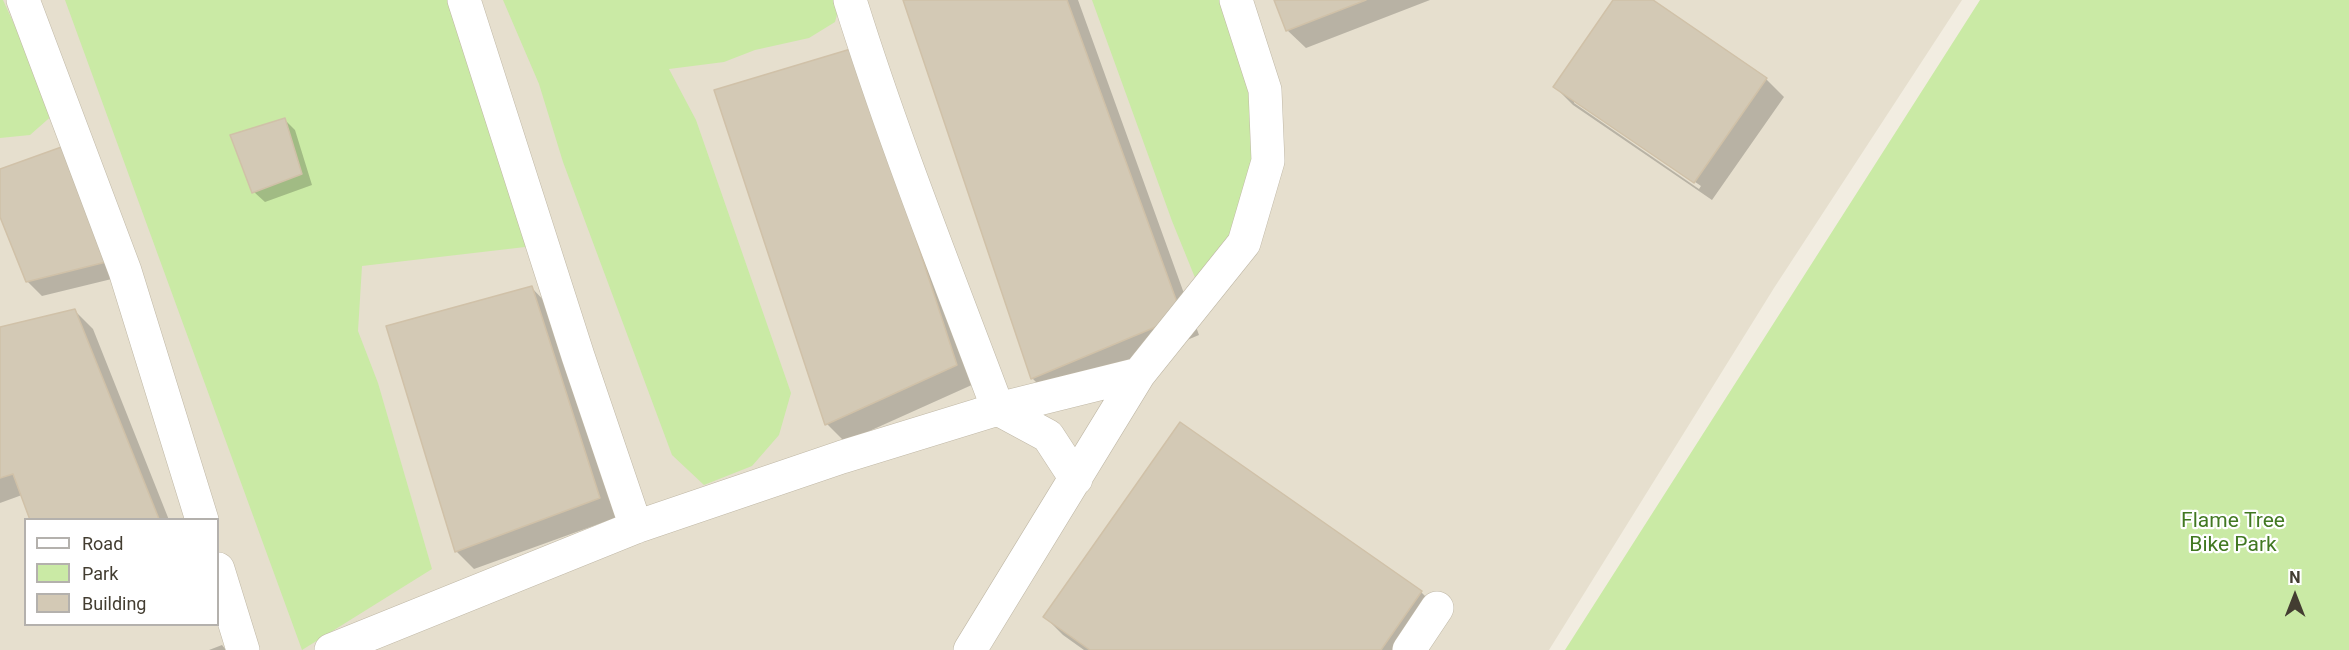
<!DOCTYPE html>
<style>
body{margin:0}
#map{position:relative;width:2349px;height:650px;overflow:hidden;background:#f2ede1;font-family:Roboto,sans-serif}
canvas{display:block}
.legend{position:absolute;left:24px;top:518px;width:195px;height:108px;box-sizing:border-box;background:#fff;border:2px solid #b4b1ad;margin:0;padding:8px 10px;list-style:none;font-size:18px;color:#433d31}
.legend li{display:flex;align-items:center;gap:12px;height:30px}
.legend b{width:30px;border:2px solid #b4b1ad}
.north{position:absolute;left:2265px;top:566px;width:60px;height:60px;-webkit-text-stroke:4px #fff;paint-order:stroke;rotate:0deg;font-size:16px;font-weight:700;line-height:24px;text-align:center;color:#433d31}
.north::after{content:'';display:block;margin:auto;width:21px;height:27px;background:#433d31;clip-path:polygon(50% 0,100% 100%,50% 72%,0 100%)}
</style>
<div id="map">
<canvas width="2349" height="650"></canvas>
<ul class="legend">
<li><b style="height:8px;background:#fff"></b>Road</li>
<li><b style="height:16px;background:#caeaa5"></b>Park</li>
<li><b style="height:16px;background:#d3c9b5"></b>Building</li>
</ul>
<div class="north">N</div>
</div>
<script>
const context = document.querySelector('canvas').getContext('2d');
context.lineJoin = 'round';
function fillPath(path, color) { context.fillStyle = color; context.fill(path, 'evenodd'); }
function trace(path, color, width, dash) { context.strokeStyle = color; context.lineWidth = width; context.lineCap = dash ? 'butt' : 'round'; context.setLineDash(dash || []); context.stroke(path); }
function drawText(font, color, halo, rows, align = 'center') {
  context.font = font + ' Roboto,sans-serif'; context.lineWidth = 4.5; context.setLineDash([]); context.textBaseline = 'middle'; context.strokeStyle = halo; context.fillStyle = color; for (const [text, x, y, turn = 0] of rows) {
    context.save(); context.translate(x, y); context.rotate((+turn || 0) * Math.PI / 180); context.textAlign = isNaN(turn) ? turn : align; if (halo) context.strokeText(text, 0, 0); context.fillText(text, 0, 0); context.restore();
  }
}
fillPath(new Path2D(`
 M0,0H1962L1774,288L1549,650H0ZM26,520H218V624H26Z`), '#e6dfce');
fillPath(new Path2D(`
 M0,0H3L55,113L30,135L0,138Z
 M65,0H464L551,244L362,266L358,331L378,383L432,569L302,650Z
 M503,0H841L835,22L809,38L755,50L724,62L669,69L696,120L791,393L779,435L752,466L704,485L672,455L563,162L539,84Z
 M1092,0H1222L1257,100L1258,149L1247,205L1200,290L1172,221Z
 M1980,0H2349V650H1565Z`), '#caeaa5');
fillPath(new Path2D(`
 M905,0H1078L1199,335L1051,397L1032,378Z
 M1276,0H1430L1306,48L1287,30Z
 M1615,0H1651L1766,79L1784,97L1712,200L1573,105L1555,87ZM1574,99L1701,186L1699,189L1574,103Z
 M853,50L974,384L845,442L827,424Z
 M285,120L295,130L312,185L265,202L254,192Z
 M0,171L124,276L42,296L27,281L0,213Z
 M531,287L549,306L618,517L474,569L456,551Z
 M75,311L93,329L169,520H32L22,495L0,503V329Z
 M1180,425L1421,592L1440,611L1412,650H1084L1063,635L1045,617Z
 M222,645L226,650H209Z`), '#0003');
const building = new Path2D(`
 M903,0H1067L1182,316L1031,379Z
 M1274,0H1366L1286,31Z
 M1613,0H1653L1767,78L1694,183L1553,87Z
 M854,48L957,365L825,425L714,90Z
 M285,118L302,174L252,193L230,135Z
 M67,145L110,261L26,282L0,217V169Z
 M532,286L600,498L455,552L386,326Z
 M75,309L159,519L30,520L13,474L0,478V327Z
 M1180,422L1422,591L1381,650H1090L1043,617Z`);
fillPath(building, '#d3c9b5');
trace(building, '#d0c1a8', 1.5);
const minor = new Path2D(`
 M23,0L125,271L202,520
 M464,0L578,356L636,527
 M850,0C893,138 947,273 998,409L1048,436L1076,479
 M218,569L243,650
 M331,650L636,527L842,457L998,409L1139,374
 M970,650L1139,374L1244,243L1268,161L1265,90L1236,0
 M1409,650L1437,608`);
trace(minor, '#c0b8a6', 34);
trace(minor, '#fff', 33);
drawText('21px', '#417821', '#fff', [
 ["Flame Tree",2233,522],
 ["Bike Park",2233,546]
]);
</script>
